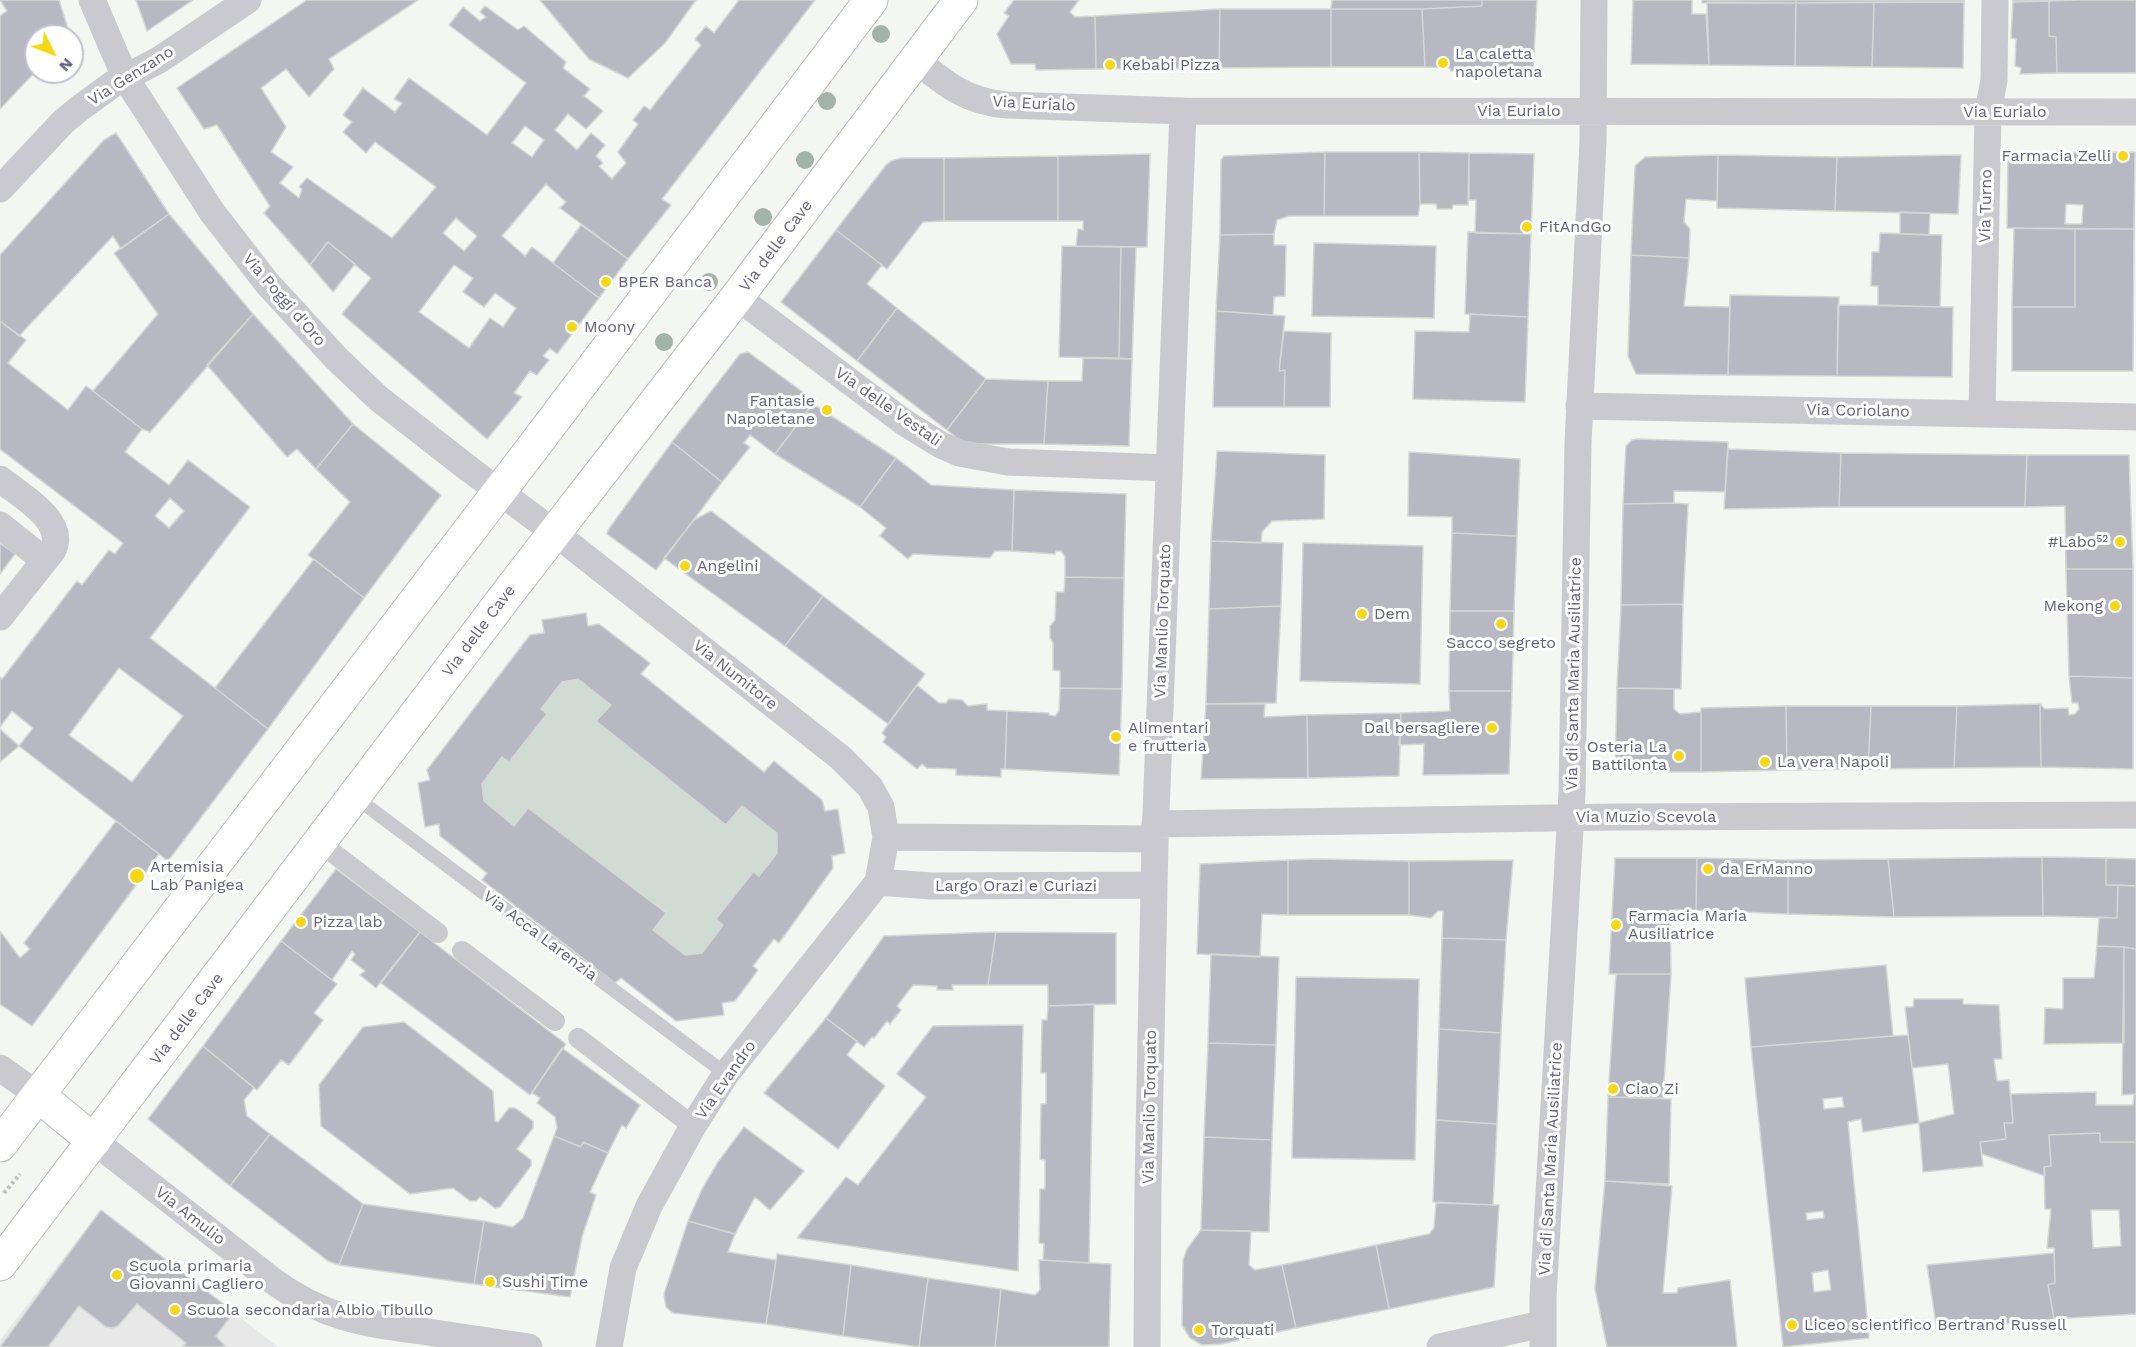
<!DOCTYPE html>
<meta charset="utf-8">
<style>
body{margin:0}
#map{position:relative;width:2136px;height:1347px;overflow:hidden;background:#f3f6f1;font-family:"Work Sans",sans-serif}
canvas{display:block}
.north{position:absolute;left:24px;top:24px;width:60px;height:60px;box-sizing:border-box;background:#fff;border:2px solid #c1c0ce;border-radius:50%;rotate:132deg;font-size:16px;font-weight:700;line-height:24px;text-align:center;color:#646185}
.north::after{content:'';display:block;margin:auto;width:21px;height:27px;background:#f4d813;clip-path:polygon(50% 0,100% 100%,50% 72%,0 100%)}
</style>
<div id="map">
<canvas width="2136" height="1347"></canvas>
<div class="north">N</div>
</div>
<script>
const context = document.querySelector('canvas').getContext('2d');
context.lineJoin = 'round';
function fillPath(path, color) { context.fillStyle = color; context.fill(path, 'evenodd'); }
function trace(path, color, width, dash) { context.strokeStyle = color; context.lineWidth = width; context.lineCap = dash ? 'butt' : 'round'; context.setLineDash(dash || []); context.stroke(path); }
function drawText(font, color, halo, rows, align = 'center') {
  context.font = font + ' "Work Sans",sans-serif'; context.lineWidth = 6; context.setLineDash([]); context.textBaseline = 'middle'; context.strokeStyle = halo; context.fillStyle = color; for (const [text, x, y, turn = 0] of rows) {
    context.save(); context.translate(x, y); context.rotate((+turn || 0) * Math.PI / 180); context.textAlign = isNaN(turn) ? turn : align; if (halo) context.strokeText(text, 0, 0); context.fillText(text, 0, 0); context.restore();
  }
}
fillPath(new Path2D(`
 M101,1210L278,1347H0V1340Z`), '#e7e8e7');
fillPath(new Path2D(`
 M578,679L611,705L597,721L726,825L742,806L777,833V853L759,876L716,919L723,925L702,953L685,955L653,930L666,912L528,809L514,826L484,801L482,784L502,757L509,761L547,715L541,709L562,682Z`), '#d0dbd3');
const building = new Path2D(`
 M0,0H59L70,35L36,36V71L0,109V16L7,11Z
 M136,0H193L147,31Z
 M307,0H418L329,59L334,69L309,97L286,69L261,88L286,127L271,152L293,167L280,183L299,198L302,189L299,187L307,178L392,238L436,187L375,142L366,153L343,132L352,122L343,115L363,88L395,112L402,103L394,99L409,78L487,135L526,83L449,25L463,7L480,21L486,17L480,12L485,6L518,30L524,26L566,62L563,68L590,89L584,96L603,111L586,129L568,114L555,130L577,150L591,133L605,145L596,156L603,163L599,166L612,179L626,163L618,152L638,124L633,120L644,106L650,110L701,45L695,39L706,26L714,33L739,0H815L662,199L671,205L628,259L560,208L566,202L546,184L502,236L525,256L532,247L599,298L557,354L550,348L543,356L549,360L537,375L530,371L514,393L522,397L487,439L342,314L371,278L328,242L310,265L264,213L270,206L217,125L204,129L177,88ZM525,126L544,140L532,157L512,143ZM456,218L477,236L464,251L443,233ZM454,265L473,278L463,292L484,307L495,293L516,308L503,327L490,318L469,348L419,312Z
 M540,0H696L665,43L628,78L589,59Z
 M1014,0H1079L1070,12L1075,17L1095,16L1096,69L1036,70L1035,64H1011L997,34L1009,16L1004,13Z
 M1332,0H1482V6L1422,9H1331Z
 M1482,0H1537L1533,71H1451L1450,68L1425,67L1422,9L1482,6Z
 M1633,0H1692V14H1706L1709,65L1631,64Z
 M1702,0H1796V3H1702Z
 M1796,0H1964V2L1796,3Z
 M2013,0H2078L2013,2Z
 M2078,0H2136V73H2057L2056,37L2049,36V1Z
 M2049,1V36L2056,37L2057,73L2020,74L2021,68L2015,66L2016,39L2011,38L2013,2Z
 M1707,2L1796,3L1795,66L1709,65Z
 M1874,2H1964L1963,68L1872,67Z
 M1874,2L1872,67L1795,66L1796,3Z
 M1220,9H1331V67L1219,68Z
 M1220,9L1219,68L1096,69L1095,16Z
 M1331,9H1422L1425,67H1331Z
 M116,133L169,214L121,249L113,236L19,336L0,321V255L104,140Z
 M1325,152H1419L1420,204L1418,216H1324Z
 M1325,152L1324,216H1289L1277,220L1274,234L1220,235L1221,160L1224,156Z
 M1419,152L1469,153L1468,205H1453L1452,209H1437L1436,204H1420Z
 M2135,152L2134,229L2007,228L2008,153ZM2066,204L2083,205L2082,224H2065Z
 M1469,153L1534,154L1531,234L1475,233L1476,200H1469Z
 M1150,154L1147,247L1076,246L1078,229L1083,230V221H1058V156Z
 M1718,155L1717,201L1686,199L1684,222L1690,229L1689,258L1631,255L1635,166L1645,157Z
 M1718,155L1837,157L1835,211L1717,208Z
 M1961,155L1958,214L1835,211L1837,157Z
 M1058,156V221H944V158Z
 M901,158H944V221L923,222L887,269L836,230L886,165L891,161Z
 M1900,212L1930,213L1929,235L1900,234Z
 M169,214L253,314L150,432L142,429L93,391L158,314L114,253Z
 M581,225L628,259L599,298L553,263Z
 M2014,228L2075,229V307H2012Z
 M2075,229H2134L2133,371H2012V307H2075Z
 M836,230L882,265L867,284L897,308L857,361L781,302Z
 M1468,232L1531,234L1528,317L1465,314Z
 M1880,233L1942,235L1940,307L1878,305V286H1871L1872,252H1879Z
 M1274,234V245H1286L1285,296L1274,297L1273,315L1216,311L1220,235Z
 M328,242L355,264L333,292L310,265Z
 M1314,243L1436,246L1434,318L1312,316Z
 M1062,246L1121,247L1119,358L1059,357Z
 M1121,247H1136L1132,359L1119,358Z
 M1631,255L1689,258L1684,306L1730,307L1728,375L1636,374L1628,356Z
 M1730,295L1839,297L1837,376L1728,375Z
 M1838,305L1953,307L1952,377L1837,376Z
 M897,308L986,379L947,430L857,361Z
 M1216,311L1285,316L1279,371L1285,370L1284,407H1213Z
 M253,314L353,424L316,469L297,449L287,457L207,365Z
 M1470,314L1528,317L1525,402L1413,399L1415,331L1469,332Z
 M0,321L26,340L8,363L68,410L86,386L93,391L142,429L125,452L169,485L188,460L250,507L150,638L268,729L168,861L19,746L33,728L12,711L0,727V677L2,679L77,581L82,585L109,550L115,554L123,543L0,449ZM170,498L184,511L169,528L155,516ZM119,668L183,716L132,782L69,735Z
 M1284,331L1331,333L1330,407H1284L1285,370L1279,371Z
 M748,352L815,401L775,454L750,435L744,443L750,447L722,482L672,442L740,354Z
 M1083,358L1132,359L1129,446L1044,444L1048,381H1082Z
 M986,379L1048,381L1044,444H964L947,430Z
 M813,404L896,458L860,507L775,454Z
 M353,424L441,495L364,598L308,555L350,502L316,469Z
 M1637,439L1728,442L1725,492L1674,491V503L1623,504L1626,446L1632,440Z
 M672,442L722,482L656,570L607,534L608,530Z
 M1728,449L1841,453L1839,507L1724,509Z
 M1217,451L1325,455L1324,519L1272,521L1262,532L1261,543L1211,541Z
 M1409,452L1520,459L1517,536L1452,533V517L1408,516Z
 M1841,453L2027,455L2025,507H1839Z
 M2027,455H2129L2133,569H2066L2065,506L2025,507Z
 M896,458L931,485L1014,490L1012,551H995L990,558L913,554L908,559L880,536L886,528L860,507Z
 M1014,490L1126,494L1124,578L1065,577V557L1061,551H1056L1055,554L1012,551Z
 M1674,503L1688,504L1683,604L1621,605L1623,504Z
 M711,511L823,596L785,646L664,558L694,520Z
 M1452,533L1517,536L1514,611H1450Z
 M1211,541L1283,543L1281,606L1209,609Z
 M0,543L15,554L0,574Z
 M1303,543L1423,546L1420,684L1300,681Z
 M314,559L364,598L268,729L215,688Z
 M2066,569H2133V678L2069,676Z
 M1065,577L1124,578L1122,689L1060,688V671L1053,670V643L1050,638V626L1055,620L1056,592H1064Z
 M823,596L925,674L888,724L785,646Z
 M1683,604L1681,689L1617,688L1621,605Z
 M1281,606L1276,703L1206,704L1209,609Z
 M1450,611H1514L1512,691H1449Z
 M586,613L588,626L599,624L650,663L641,674L764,772L774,761L822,800L825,811L838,809L845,853L832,856L833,868L779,943L774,939L753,966L758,970L735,1001L722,1003L724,1015L676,1021L621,978L615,983L482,880L487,873L440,836L439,824L425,827L418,783L430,780L427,770L530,635L544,633L542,620ZM578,679L611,705L596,721L726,825L742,806L777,833V853L759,876L753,872L716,919L723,925L702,953L685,955L653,930L666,913L528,808L514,826L484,801L482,784L502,757L509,762L547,714L541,709L562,682Z
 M2069,676L2133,678V769L2041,767L2040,704L2045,709L2068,708L2069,715L2075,714L2079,709L2078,703H2072Z
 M917,685L939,703H946L949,699L962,700L968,706L987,704V710L1007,711L1005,769H1001V777L956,775V769L927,768L922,764L917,769L883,742L886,737L882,733Z
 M1060,688L1122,689L1119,775L1005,769L1007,711L1049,713V715L1055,716L1059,711Z
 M1617,688L1674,689V709L1680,714L1701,712V772H1615Z
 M1449,691H1512L1509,774L1423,775L1424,744L1399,745L1401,713L1450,711Z
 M1206,704H1265L1264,717L1307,715L1308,778L1201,779Z
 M2040,704L2041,767L1954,768L1957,706Z
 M1786,706H1871L1868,769L1787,770Z
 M1786,706L1787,770L1701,772V708Z
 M1871,706H1957L1954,768L1868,769Z
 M1401,713L1399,776L1308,778L1307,715Z
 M0,729L19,746L0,762Z
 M116,821L159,854L32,1026L0,1004V931L20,958L30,949L24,943Z
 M2042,857L2043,916L1894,917L1888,859Z
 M2042,857L2106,858V885H2118L2117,918L2043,916Z
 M1615,858H1697L1696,910H1670L1671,974H1609Z
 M1697,858L1788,860V914L1696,910Z
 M2106,858L2136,859V886L2106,885Z
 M1317,859L1409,861V915H1288V860Z
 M1888,859L1894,917L1788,914V860Z
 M1288,860V915L1262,914L1260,957L1197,954L1200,864Z
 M1513,860L1506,940L1442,938L1443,911H1438L1431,918L1409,915V861Z
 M336,869L420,932L376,988L360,975L365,971L351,960L355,954L352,951L332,980L281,941Z
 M2118,885L2136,886V949L2124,947L2097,946L2099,917L2117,918Z
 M420,932L566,1044L530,1095L381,983Z
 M996,932L988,985H952L953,990H937V986L913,985L897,1006L901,1010L890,1024L887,1021L874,1038L872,1037L864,1047L826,1018L884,936Z
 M996,932L1116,933V1004L1048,1006V985H988Z
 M1442,938L1506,940L1501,1033L1439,1029Z
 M281,941L337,984L314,1013L323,1020L289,1065L281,1060L257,1090L203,1046Z
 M2097,946L2124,947V1043L2044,1044L2045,1008L2063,1009V978H2094Z
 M2124,947L2136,949V1094L2122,1095Z
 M1211,954L1279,957L1276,1045L1208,1043Z
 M1886,965L1893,1036L1751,1047L1745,978Z
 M1616,974H1671L1663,1098L1608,1097Z
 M1296,977L1419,979L1415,1160L1292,1158Z
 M1914,999H1963V1004L1999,1005L2002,1059H1994L1997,1081L2009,1080L2013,1123H2004L2006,1139L1980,1142L1983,1166L1923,1172L1919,1123L1954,1114L1948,1064L1912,1068L1905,1007H1913Z
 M1094,1004L1089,1263L1043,1260L1044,1244L1039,1243L1040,1189H1045V1160L1040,1159L1041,1104H1046V1073H1041L1042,1020H1047L1048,1006Z
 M826,1018L857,1041L847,1055L885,1086L838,1149L764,1093Z
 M404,1022L493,1091L495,1121L498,1122L509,1108H515L533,1121V1128L517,1149L531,1160V1166L500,1207L495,1208L480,1197L476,1201H470L453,1188L410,1194L321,1126L319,1085L363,1027Z
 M1023,1025L1018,1271L797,1238L846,1177L858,1185L926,1097L897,1074L933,1026Z
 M1439,1029L1501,1033L1497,1124L1436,1120Z
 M1908,1035L1919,1123L1863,1132L1861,1119L1848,1122L1869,1338L1783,1347L1751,1047ZM1842,1097L1844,1107L1824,1109L1823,1099ZM1823,1211L1824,1218L1807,1220L1806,1213ZM1828,1270L1831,1290L1814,1292L1812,1273Z
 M1208,1043L1276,1045L1272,1140L1204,1137Z
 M203,1046L254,1088L244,1100L247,1116L270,1134L230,1186L148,1119Z
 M562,1048L640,1105L626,1128L622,1125L608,1153L583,1142L581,1147L554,1136L557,1128L555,1117L537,1103L540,1098L532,1093Z
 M2096,1092V1105H2133L2134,1094H2136V1142H2100V1133L2049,1135L2051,1166L2044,1167L2045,1176L1982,1154L1980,1142L2006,1139L2004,1123H2013L2011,1094Z
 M1608,1097L1671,1099L1669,1184L1605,1181Z
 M1436,1120L1497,1124L1493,1205L1433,1202Z
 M744,1127L804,1171L770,1210L755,1197L735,1234L688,1221L702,1189L718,1162Z
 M2100,1133V1142H2136V1314L2054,1319L2048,1285L2055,1283L2054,1248H2047L2051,1209H2045L2044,1167L2051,1166L2049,1135ZM2091,1210H2119L2121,1246L2093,1248Z
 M270,1134L363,1204L339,1265L328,1261L230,1186Z
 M554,1136L581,1147L583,1142L608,1153L590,1192L596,1195L582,1237L570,1297L474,1284L484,1221L513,1227L523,1218Z
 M1204,1137L1272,1140L1269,1232L1201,1230Z
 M1605,1181L1672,1186L1663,1293H1677L1678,1288L1730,1280L1737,1347H1607L1595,1289Z
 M1436,1203L1499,1205L1494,1287L1389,1309L1376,1245L1429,1234L1434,1228Z
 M363,1204L484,1221L474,1284L339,1265Z
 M101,1210L234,1312L216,1336L226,1347H182L186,1343L137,1304L118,1326L112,1328L106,1327L79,1306L48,1347H0Z
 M688,1221L735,1234L728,1252L776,1260L766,1324L673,1313L666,1307L664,1294Z
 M1201,1230L1251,1231L1249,1265L1255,1270L1282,1265L1296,1328L1221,1344L1202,1345L1190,1338L1182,1325L1183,1260L1187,1249Z
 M1376,1245L1389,1309L1296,1328L1282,1265Z
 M2054,1253L2055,1283L2048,1285L2054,1319L1937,1331L1927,1265Z
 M777,1254L851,1265L843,1336L766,1324Z
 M1039,1260L1111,1264L1109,1347H995L1001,1289L1035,1295L1040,1290Z
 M851,1265L928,1278L919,1347L843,1336Z
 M928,1278L1001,1289L995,1347H919Z`);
fillPath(building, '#b8b8c3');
trace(building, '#d5d7d4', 1.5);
const primary = new Path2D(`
 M38,1095L94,1141
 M0,1145L534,446L871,0
 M0,1264L511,589L737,297L961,0`);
trace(primary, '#bab9c0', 35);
trace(new Path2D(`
 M4,1193L20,1174`), '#bebdc2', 4, [3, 3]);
trace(new Path2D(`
 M355,797L726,1074`), '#cac9cf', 14);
trace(new Path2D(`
 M320,843L438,933
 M462,951L555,1021
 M578,1038L693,1126`), '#cac9cf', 20);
trace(new Path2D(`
 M92,0L125,77L212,212L267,283L336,358L378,398L469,469L555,533L841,758L870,787L881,807L886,837L878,882L726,1074L693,1126L649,1206L623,1268L609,1347
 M916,60C945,84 967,102 1007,105L1183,111L2136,112
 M0,189L64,121L80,108L113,84L159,60L248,0
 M737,297L905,423L941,445L959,453L1008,462L1169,468
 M1579,406L2136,417
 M1982,413L1988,112L1994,80L1995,0
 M0,479C20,495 67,521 53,550L0,617
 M0,525L44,560
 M1155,824L1618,817L2136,815
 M886,837L1155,839
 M878,882L931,886L1154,885
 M0,1068L38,1095
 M94,1141L273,1281C327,1320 365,1323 428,1332C462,1337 496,1342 529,1347
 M1147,1347L1148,1186L1155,839L1183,111
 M1440,1347L1542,1324
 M1543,1347V1297L1572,793L1578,443L1593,142L1594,0`), '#cac9cf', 27);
trace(primary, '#fff', 33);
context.fillStyle = '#a3b3a8';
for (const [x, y] of [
 [881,34],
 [827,101],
 [805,160],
 [763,217],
 [709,282],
 [664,342]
]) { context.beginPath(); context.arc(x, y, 9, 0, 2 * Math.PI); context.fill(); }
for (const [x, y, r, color] of [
 [1443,63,6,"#f4d813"],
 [1110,65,6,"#f4d813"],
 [2123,156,6,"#f4d813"],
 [1527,227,6,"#f4d813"],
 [606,282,6,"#f4d813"],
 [572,327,6,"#f4d813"],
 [827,410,6,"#f4d813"],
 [2120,542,6,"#f4d813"],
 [685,566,6,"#f4d813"],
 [2115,606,6,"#f4d813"],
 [1362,614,6,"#f4d813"],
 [1501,624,6,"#f4d813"],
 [1492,728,6,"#f4d813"],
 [1116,737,6,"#f4d813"],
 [1679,756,6,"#f4d813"],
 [1765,762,6,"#f4d813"],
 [1708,869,6,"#f4d813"],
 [137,876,8,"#f4d813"],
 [301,922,6,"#f4d813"],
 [1616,925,6,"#f4d813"],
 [1613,1089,6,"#f4d813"],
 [117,1275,6,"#f4d813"],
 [490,1282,6,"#f4d813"],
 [175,1310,6,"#f4d813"],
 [1792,1325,6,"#f4d813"],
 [1199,1330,6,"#f4d813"]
]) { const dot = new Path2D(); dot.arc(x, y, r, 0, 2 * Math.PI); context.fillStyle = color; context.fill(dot); trace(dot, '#fff', 2); }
drawText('16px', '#646185', '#fff', [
 ["La caletta",1455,54],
 ["napoletana",1455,72],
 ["Kebabi Pizza",1122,65],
 ["Farmacia Zelli",2111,156,"right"],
 ["FitAndGo",1539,227],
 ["BPER Banca",618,282],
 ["Moony",584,327],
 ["Fantasie",815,401,"right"],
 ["Napoletane",815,419,"right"],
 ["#Labo⁵²",2108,542,"right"],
 ["Angelini",697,566],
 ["Mekong",2103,606,"right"],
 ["Dem",1374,614],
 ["Sacco segreto",1501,643,"center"],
 ["Alimentari",1128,728],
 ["e frutteria",1128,746],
 ["Dal bersagliere",1480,728,"right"],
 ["Osteria La",1667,747,"right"],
 ["Battilonta",1667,765,"right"],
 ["La vera Napoli",1777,762],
 ["Artemisia",150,867],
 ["Lab Panigea",150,885],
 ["da ErManno",1720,869],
 ["Farmacia Maria",1628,916],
 ["Ausiliatrice",1628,934],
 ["Pizza lab",313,922],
 ["Ciao Zi",1625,1089],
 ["Scuola primaria",129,1266],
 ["Giovanni Cagliero",129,1284],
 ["Sushi Time",502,1282],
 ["Scuola secondaria Albio Tibullo",187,1310],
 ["Liceo scientifico Bertrand Russell",1804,1325],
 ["Torquati",1211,1330]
], 'left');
drawText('16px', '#646185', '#fff', [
 ["Via Genzano",131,76,-32],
 ["Via Eurialo",1034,104,3],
 ["Via Eurialo",1519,111],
 ["Via Eurialo",2005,112],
 ["Via Turno",1986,206,-89],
 ["Via delle Cave",776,246,-53],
 ["Via Poggi d'Oro",284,300,49],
 ["Via delle Vestali",888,407,35],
 ["Via Coriolano",1858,411,1],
 ["Via Manlio Torquato",1163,621,-88],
 ["Via delle Cave",479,631,-53],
 ["Via di Santa Maria Ausiliatrice",1574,674,-89],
 ["Via Numitore",735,675,38],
 ["Via Muzio Scevola",1646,817],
 ["Largo Orazi e Curiazi",1016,886],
 ["Via Acca Larenzia",540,936,37],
 ["Via delle Cave",187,1019,-53],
 ["Via Evandro",726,1080,-55],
 ["Via Manlio Torquato",1150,1107,-89],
 ["Via di Santa Maria Ausiliatrice",1551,1159,-87],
 ["Via Amulio",190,1216,38]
]);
</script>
